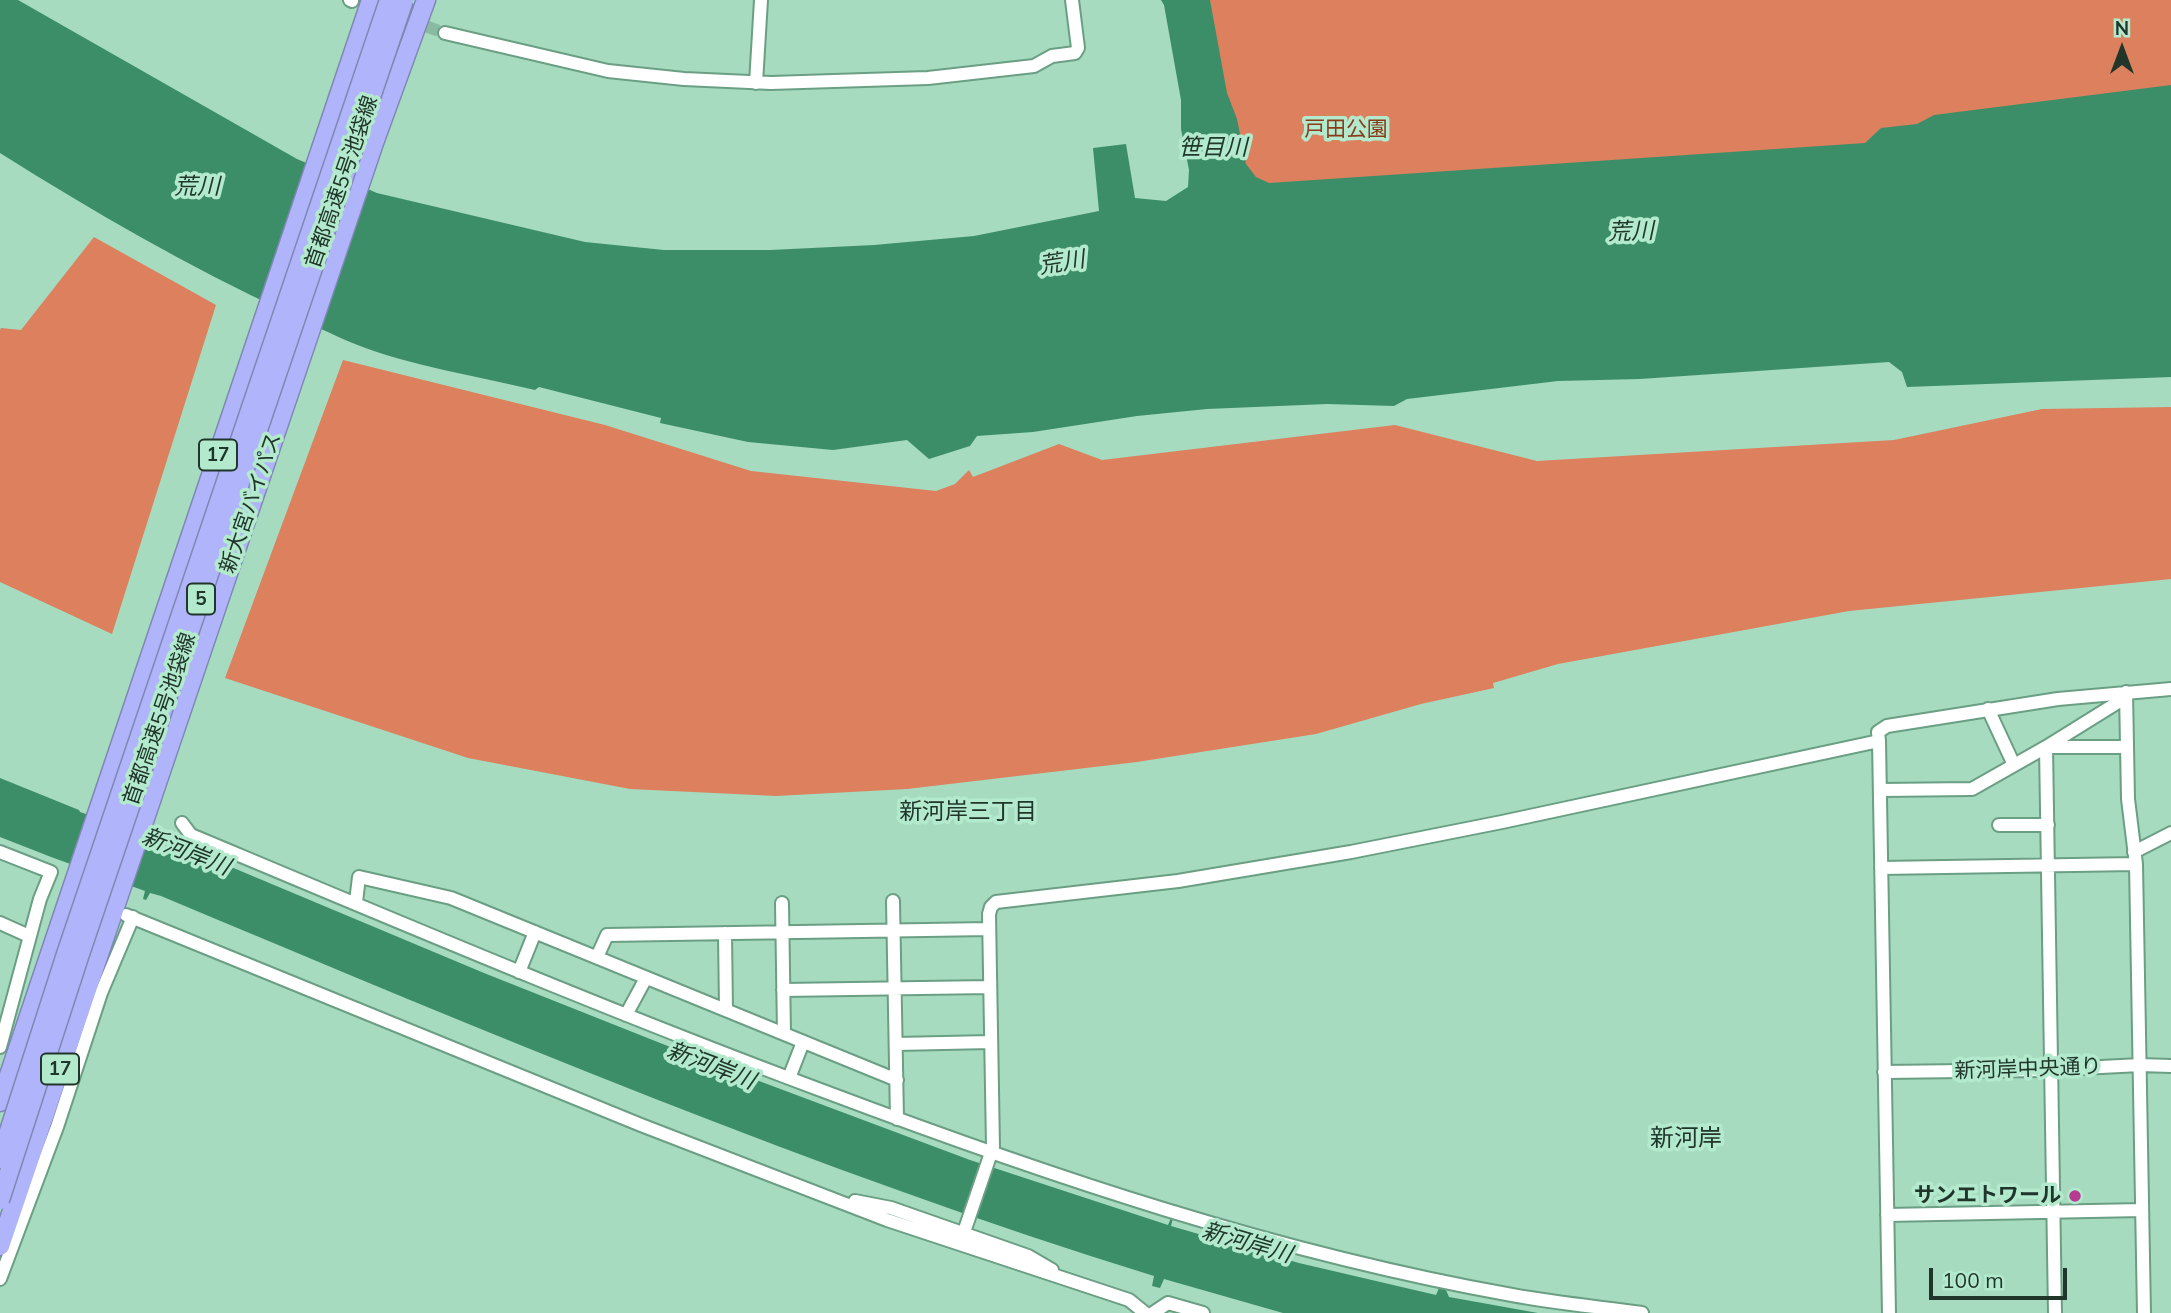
<!DOCTYPE html>
<meta charset="utf-8">
<style>
body{margin:0}
#map{position:relative;width:2171px;height:1313px;overflow:hidden;background:#a6dbc0;font-family:Mulish,sans-serif}
canvas{display:block}
.north{position:absolute;left:2087px;top:14px;width:70px;height:70px;-webkit-text-stroke:5px #b3e9cc;paint-order:stroke;rotate:0deg;font-size:19px;font-weight:700;line-height:28px;text-align:center;color:#20362b}
.north::after{content:'';display:block;margin:auto;width:24px;height:32px;background:#20362b;clip-path:polygon(50% 0,100% 100%,50% 72%,0 100%)}
.scale{position:absolute;left:1929px;top:1268px;width:138px;height:32px;box-sizing:border-box;border:4px solid #20362b;border-top:0;padding-left:9px;font-size:21px;line-height:24px;white-space:nowrap;color:#20362b;-webkit-text-stroke:5px #b3e9cc;paint-order:stroke}
</style>
<div id="map">
<canvas width="2171" height="1313"></canvas>
<div class="north">N</div>
<div class="scale">100 m</div>
</div>
<script>
const context = document.querySelector('canvas').getContext('2d');
context.lineJoin = 'round';
function fillPath(path, color) { context.fillStyle = color; context.fill(path, 'evenodd'); }
function trace(path, color, width, dash) { context.strokeStyle = color; context.lineWidth = width; context.lineCap = dash ? 'butt' : 'round'; context.setLineDash(dash || []); context.stroke(path); }
function drawText(font, color, halo, rows, align = 'center') {
  context.font = font + ' Mulish,"Noto Sans JP",sans-serif'; context.lineWidth = 7; context.setLineDash([]); context.textBaseline = 'middle'; context.strokeStyle = halo; context.fillStyle = color; for (const [text, x, y, turn = 0] of rows) {
    context.save(); context.translate(x, y); context.rotate((+turn || 0) * Math.PI / 180); context.textAlign = isNaN(turn) ? turn : align; if (halo) context.strokeText(text, 0, 0); context.fillText(text, 0, 0); context.restore();
  }
}
fillPath(new Path2D(`
 M1199,0H2171V234L1225,263Z
 M94,237L216,305L112,634L0,582V330L1,328L21,330Z
 M343,360L605,425L751,471L936,491L955,484L969,470L973,477L1059,444L1102,460L1395,425L1537,461L1894,440L2042,409L2171,407V579L1849,611L1558,664L1493,683L1494,688L1421,704L1316,734L1137,762L907,789L776,796L630,789L468,758L225,678Z`), '#dc805d');
fillPath(new Path2D(`
 M0,0H18L297,159L377,193L585,242L664,250H770L874,245L974,236L1099,211L1093,148L1126,144L1135,198L1166,201L1188,187L1189,170L1181,129V100L1164,5L1161,0H1210L1227,93L1237,119L1246,164L1256,177L1269,183L1865,143L1881,128L1917,124L1934,115L2171,85V377L1907,387L1902,372L1889,362L1640,379L1558,381L1407,399L1394,406L1327,404L1207,409L1137,416L1033,432L977,436L970,446L929,459L907,440L833,450L748,442L660,423L661,418L539,387L535,390C477,376 410,366 355,344C332,335 310,323 288,313C187,266 94,212 0,153Z
 M0,778L79,810L80,812L181,846L484,973L703,1060L970,1160L1168,1225L1171,1218H1173L1171,1226L1299,1263L1436,1295L1439,1288L1446,1290L1449,1297L1538,1313H1283L1164,1279L1160,1288L1152,1286L1154,1276C815,1171 488,1033 161,896L150,893L146,900L143,899L145,891L51,857L0,837Z`), '#3c8e69');
trace(new Path2D(`
 M393,15L445,33`), '#8bbaa2', 12, [12, 6]);
const minor = new Path2D(`
 M350,0L352,1
 M445,33L608,71L684,79L771,83L928,78L1034,66L1052,56L1075,53L1078,48L1072,0
 M756,83L761,0
 M2126,692L2128,799L2136,864L2144,1313
 M1988,709L2014,765
 M1879,741L1878,732L1887,726L2058,699L2171,689
 M2046,747L2055,1313
 M2046,747H2127
 M1880,790L1972,789L2046,747L2120,701L2126,692
 M182,823L191,835C401,923 611,1012 826,1092C1049,1176 1276,1253 1512,1295C1555,1303 1598,1307 1642,1313
 M1999,825H2048
 M0,852L51,872L40,899L0,1047
 M2134,852L2171,833
 M1881,868L2136,864
 M893,901L897,1119
 M356,902L359,877L451,898L897,1080
 M782,903L784,1034
 M126,915L641,1125L887,1220L1129,1300L1145,1313
 M0,923L29,936
 M725,933L726,1010
 M597,957L607,935L989,929
 M519,972L535,932
 M783,990L990,987
 M626,1015L646,978
 M896,1044L991,1042
 M1884,1072L2043,1070L2140,1065L2171,1066
 M789,1078L803,1042
 M855,1201L891,1208L1028,1256L1052,1270
 M1887,1215L2142,1210
 M963,1235L993,1147L989,914L991,907L996,902L1178,881L1351,852L1502,822L1879,741L1889,1313
 M0,1279L57,1127L101,993L133,917
 M1153,1313L1168,1303L1203,1313`);
const highway = new Path2D(`
 M0,1102L371,0
 M0,1246L374,143L426,0`);
trace(minor, '#6b9f84', 16);
trace(highway, '#7e88b2', 21);
trace(minor, '#fff', 12);
trace(highway, '#b0b4fa', 18);
const highwayBridge = new Path2D(`
 M0,1159L67,951L389,0
 M0,1200L80,954L404,0`);
trace(highwayBridge, '#7e88b2', 21, []);
trace(highwayBridge, '#b0b4fa', 18);
for (const [x, y, r, color] of [
 [2075,1196,7,"#b53c91"]
]) { const dot = new Path2D(); dot.arc(x, y, r, 0, 2 * Math.PI); context.fillStyle = color; context.fill(dot); trace(dot, '#b3e9cc', 2.5); }
for (const [x, y, w] of [
 [218,455,38],
 [201,599,28],
 [60,1069,38]
]) { const box = new Path2D(); box.roundRect(x - w / 2, y - 15.5, w, 31, 5); context.fillStyle = '#b3e9cc'; context.fill(box); trace(box, '#20362b', 2); }
drawText('bold 19px', '#20362b', null, [
 ["17",218,455],
 ["5",201,599],
 ["17",60,1069]
]);
drawText('21px', '#883a19', '#b3e9cc', [
 ["戸田公園",1346,130]
]);
drawText('21px', '#20362b', '#b3e9cc', [
 ["首都高速5号池袋線",342,182,-71],
 ["新大宮バイパス",251,503,-71],
 ["首都高速5号池袋線",160,719,-71],
 ["新河岸中央通り",2028,1069,-2]
]);
drawText('bold 21px', '#20362b', '#b3e9cc', [
 ["サンエトワール",2061,1196]
], 'right');
drawText('italic 23px', '#20392c', '#b3e9cc', [
 ["笹目川",1213,148],
 ["荒川",197,187],
 ["荒川",1631,232,-2],
 ["荒川",1062,263,-9],
 ["新河岸川",186,852,21],
 ["新河岸川",711,1066,21],
 ["新河岸川",1247,1243,16]
]);
drawText('23px', '#20362b', '#b3e9cc', [
 ["新河岸三丁目",968,812]
]);
drawText('24px', '#20362b', '#b3e9cc', [
 ["新河岸",1686,1139]
]);
</script>
